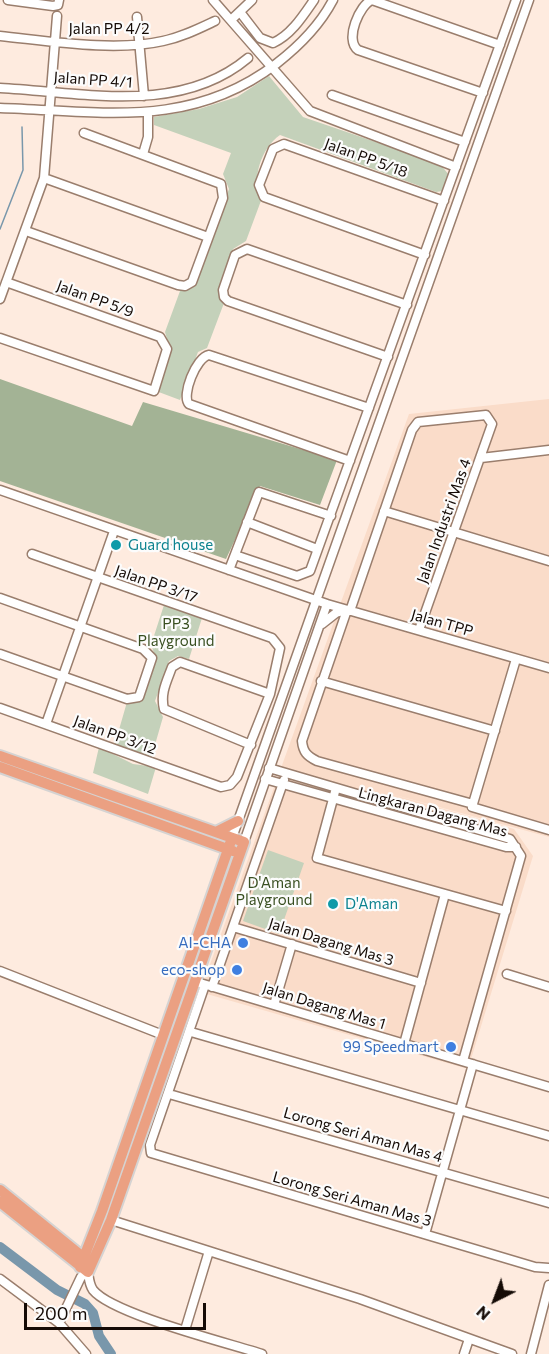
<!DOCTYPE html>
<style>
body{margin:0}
#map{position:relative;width:549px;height:1354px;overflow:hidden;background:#feebdf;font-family:Commissioner,sans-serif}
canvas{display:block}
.north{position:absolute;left:465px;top:1270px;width:60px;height:60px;-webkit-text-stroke:4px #fcfcfc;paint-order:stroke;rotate:222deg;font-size:16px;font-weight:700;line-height:24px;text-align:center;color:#150b06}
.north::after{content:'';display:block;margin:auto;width:21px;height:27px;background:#150b06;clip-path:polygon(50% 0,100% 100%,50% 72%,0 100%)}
.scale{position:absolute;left:24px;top:1303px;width:182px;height:27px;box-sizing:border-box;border:3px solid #150b06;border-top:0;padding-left:8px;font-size:18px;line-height:21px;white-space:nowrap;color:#150b06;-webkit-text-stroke:4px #fcfcfc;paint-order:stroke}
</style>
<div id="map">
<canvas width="549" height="1354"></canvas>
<div class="north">N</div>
<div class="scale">200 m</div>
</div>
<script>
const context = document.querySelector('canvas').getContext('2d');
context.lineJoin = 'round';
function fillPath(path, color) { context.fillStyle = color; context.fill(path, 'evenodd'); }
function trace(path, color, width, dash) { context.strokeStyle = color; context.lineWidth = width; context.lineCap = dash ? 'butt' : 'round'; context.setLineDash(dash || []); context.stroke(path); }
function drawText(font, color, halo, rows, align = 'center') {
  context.font = font + ' Commissioner,sans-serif'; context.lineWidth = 4.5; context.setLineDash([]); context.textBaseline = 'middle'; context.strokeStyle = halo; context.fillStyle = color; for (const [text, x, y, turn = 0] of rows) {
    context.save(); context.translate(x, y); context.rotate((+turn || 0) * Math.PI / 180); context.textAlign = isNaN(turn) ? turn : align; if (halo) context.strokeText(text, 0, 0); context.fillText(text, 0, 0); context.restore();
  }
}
fillPath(new Path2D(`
 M549,399V837L384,792L514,829L533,856L468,1069L200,992L409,414Z`), '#fadcc9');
fillPath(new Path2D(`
 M269,76L303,117L440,164L449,175L443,191L436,192L280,135C262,147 250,180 262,198L246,241L233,249L218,290L224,303L207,348L198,352L180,400L156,391L171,353L165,332L180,291L192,287L229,189L223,174L231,153L154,125V117L199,109L237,97Z
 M164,605L202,618L189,659L178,656L169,661L155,701L163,717L150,762L114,747L127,702L139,698L155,655L151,645Z
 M99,747L133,764L156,767L148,794L93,773Z
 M268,850L304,863L279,934L243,921Z`), '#c4d1ba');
fillPath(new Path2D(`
 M0,379L132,426L143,402L337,460L320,505L260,486L226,559L0,481Z`), '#a3b395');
trace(new Path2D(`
 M0,229L23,170L22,127`), '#7997ab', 1.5);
trace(new Path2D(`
 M0,1247L57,1290L85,1304L93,1313L99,1336L111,1354`), '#7997ab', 10);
const minor = new Path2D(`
 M8,0L53,6L58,5L59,0
 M213,0L310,111L456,167
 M240,12L260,38L273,43C291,35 303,16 314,0
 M137,17L144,96
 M231,20L252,0
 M0,36C49,41 115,52 163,41C182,37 198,29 215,21
 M0,88C82,92 179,116 248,58
 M483,93L358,50C344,40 360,4 372,0L500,45
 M332,95L465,142
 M0,108C101,111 189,130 276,64C298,47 320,25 333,0
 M143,154L148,137V114
 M44,178L208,237
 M26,231L178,285L185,286L192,282L223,198L221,184L84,133
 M425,255L264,197L259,185L273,149L284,144L444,201
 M0,299L44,178L57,16
 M0,338L154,391L167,349L160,337L6,282
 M388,357L228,301L224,297L223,290L235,255L247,249L407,305
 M481,458L549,450
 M350,461L189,404C181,396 196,357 209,355L369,408
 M0,490L327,604L549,668
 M384,511L549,561
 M247,522L317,549
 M235,555L297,576L310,571L516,0
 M229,570L259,492L331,516
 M0,598L143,649L152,658L139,697L127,699L0,654
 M347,610L302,741C303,752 307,756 317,761L473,804
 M350,611L412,430L418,422L486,415L492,424L419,630
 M322,624L336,613L346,610
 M516,659L472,807L549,830
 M321,681L495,731
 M0,708L221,787L230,785L237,777L270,694L280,648L272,638L32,554
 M46,724L114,531
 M251,745L164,709C160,693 167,681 172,667L180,662L270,694
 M269,768L510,839L521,856L463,1061
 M265,779L506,847H516
 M336,788L317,858L506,911
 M232,838L529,0
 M244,842L327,604
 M233,927L421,983
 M0,971L163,1035
 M507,974L549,987
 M200,983L549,1087
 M205,985L150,1145L151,1153L535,1267L549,1268
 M212,987L284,780
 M274,1005L292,944
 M191,1032L549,1136
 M404,1044L445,894
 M169,1094L549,1203
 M111,1220L360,1299L512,1354
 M425,1234L473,1064
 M0,1279L59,1323L86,1354
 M59,1323L81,1277L88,1272C89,1279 89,1284 93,1290C112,1314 228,1343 262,1354
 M185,1330L209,1251
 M464,1354L469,1339
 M531,1354L549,1285`);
const major = new Path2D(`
 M0,756L244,842L111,1220L88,1272L0,1202
 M0,767L233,851
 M216,832L238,821
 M0,1190L89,1262
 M80,1267L102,1211L232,838`);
trace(minor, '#9a7e6d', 11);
trace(major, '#d5d3d2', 14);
trace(minor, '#fff', 8);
trace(major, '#eba082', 10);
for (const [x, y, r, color] of [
 [116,545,6,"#0f9aa8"],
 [333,904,6,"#0f9aa8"],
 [243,943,6,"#3f7fe0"],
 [237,970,6,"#3f7fe0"],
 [451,1047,6,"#3f7fe0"]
]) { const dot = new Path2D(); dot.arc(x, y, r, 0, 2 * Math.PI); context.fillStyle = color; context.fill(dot); trace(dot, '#fcfcfc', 2); }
drawText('15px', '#150b06', '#fcfcfc', [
 ["Jalan PP 4/2",109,29],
 ["Jalan PP 4/1",93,80,4],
 ["Jalan PP 5/18",366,158,20],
 ["Jalan PP 5/9",95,299,20],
 ["Jalan Industri Mas 4",444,521,-70],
 ["Jalan PP 3/17",156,584,19],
 ["Jalan TPP",442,623,16],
 ["Jalan PP 3/12",115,735,20],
 ["Lingkaran Dagang Mas",433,812,15],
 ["Jalan Dagang Mas 3",331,942,17],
 ["Jalan Dagang Mas 1",324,1006,17],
 ["Lorong Seri Aman Mas 4",363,1135,16],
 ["Lorong Seri Aman Mas 3",352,1199,16]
]);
drawText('15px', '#0d838f', '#fcfcfc', [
 ["Guard house",128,545],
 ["D'Aman",345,904]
], 'left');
drawText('15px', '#394f21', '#fcfcfc', [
 ["PP3",176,624],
 ["Playground",176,641],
 ["D'Aman",274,883],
 ["Playground",274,900]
]);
drawText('15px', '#366cbe', '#fcfcfc', [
 ["AI-CHA",231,943],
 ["eco-shop",225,970],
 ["99 Speedmart",439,1047]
], 'right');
</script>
